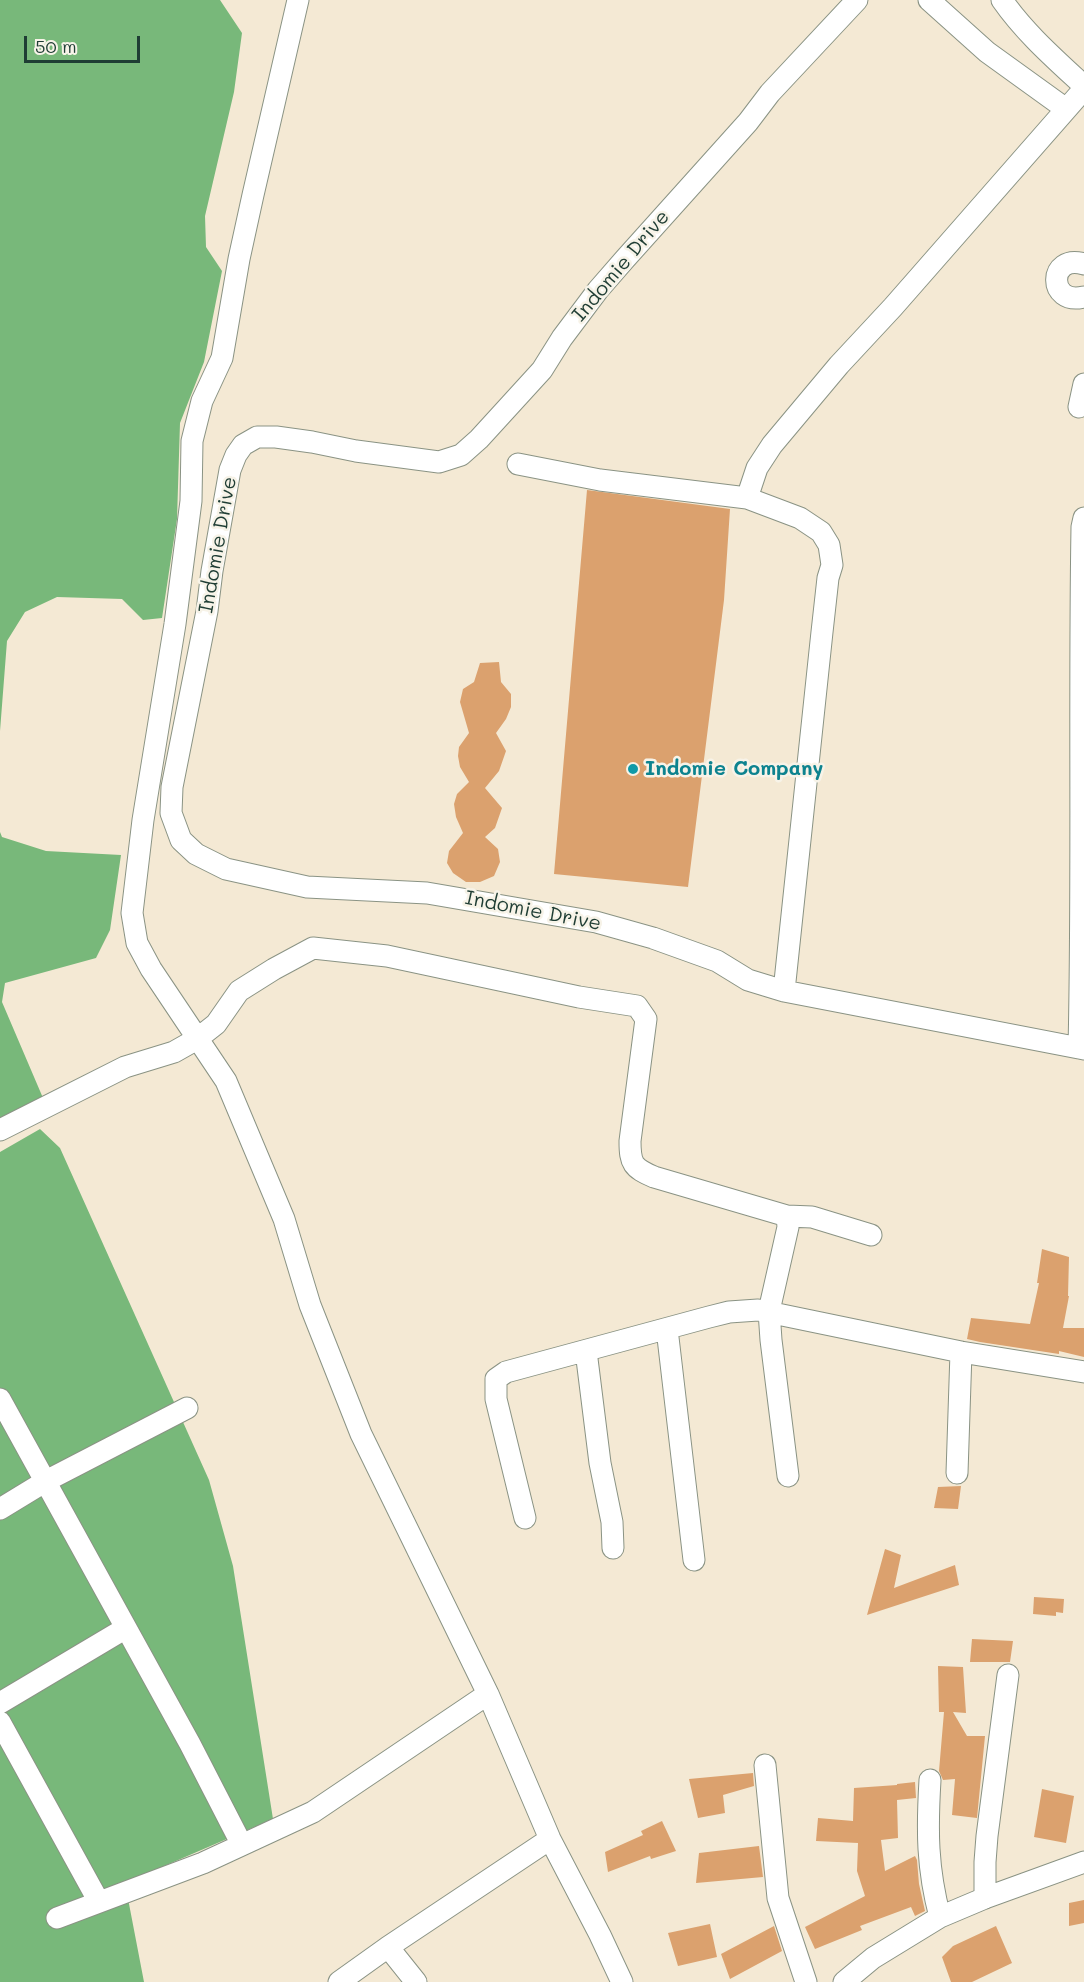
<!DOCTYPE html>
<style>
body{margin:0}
#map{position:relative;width:1084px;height:1982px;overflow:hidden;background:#f4e9d4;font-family:Mali,sans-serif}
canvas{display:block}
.scale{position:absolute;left:24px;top:36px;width:116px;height:27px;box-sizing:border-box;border:3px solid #1f3d34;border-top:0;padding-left:8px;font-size:18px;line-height:21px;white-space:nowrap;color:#1f3d34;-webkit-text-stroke:4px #f7f3e8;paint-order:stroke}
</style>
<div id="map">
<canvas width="1084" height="1982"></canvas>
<div class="scale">50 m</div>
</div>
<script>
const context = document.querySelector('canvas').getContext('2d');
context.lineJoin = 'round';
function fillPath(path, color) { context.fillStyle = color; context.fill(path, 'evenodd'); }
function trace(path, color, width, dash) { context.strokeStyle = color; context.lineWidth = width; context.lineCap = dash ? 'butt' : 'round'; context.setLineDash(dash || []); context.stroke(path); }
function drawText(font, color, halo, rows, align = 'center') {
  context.font = font + ' Mali,sans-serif'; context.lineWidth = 5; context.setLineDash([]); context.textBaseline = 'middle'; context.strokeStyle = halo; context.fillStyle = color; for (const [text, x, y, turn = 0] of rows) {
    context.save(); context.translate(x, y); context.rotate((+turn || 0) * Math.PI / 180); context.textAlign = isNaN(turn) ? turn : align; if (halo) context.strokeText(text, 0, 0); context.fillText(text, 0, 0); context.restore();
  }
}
fillPath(new Path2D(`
 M0,0H220L242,33L234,92L205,216L206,247L222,271L204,362L180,423L177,519L162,618L143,620L122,599L57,597L25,612L7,641L0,731Z
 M0,832L2,837L46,851L121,855L110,930L96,958L5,983L2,1002L43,1098L0,1124Z
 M40,1129L60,1148L209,1480L233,1566L273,1819L125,1883L144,1982H0V1152Z`), '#78b87a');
fillPath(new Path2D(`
 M587,490L730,509L724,600L688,887L554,874Z
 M499,662L501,682L511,694V707L506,719L496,733L506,751L499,771L485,788L502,808L495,828L485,837L498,849L500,862L494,876L480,882H466L453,873L447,863L449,851L463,833L456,817L454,804L457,794L469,782L460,767L458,756L459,747L469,733L460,702L463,689L474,682L480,663Z
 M1042,1249L1069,1257L1068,1296H1069L1063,1328H1084V1357L1059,1351V1354L980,1342L967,1339L971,1318L1030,1324L1039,1283H1037Z
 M961,1486L958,1509L934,1508L938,1487Z
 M885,1549L901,1555L894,1588L955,1565L959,1585L867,1615Z
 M1034,1597L1064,1599L1063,1613L1056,1612V1616L1033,1614Z
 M972,1639L1013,1641L1010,1662H970Z
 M938,1666L963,1667L966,1713L953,1712L967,1736H985L977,1818L952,1815L955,1779L943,1780L939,1771L944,1712H939Z
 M753,1773L754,1786L723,1795L725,1813L698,1818L689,1779Z
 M915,1782L916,1798L897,1800L898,1838L881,1840L885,1871L915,1856L917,1860L919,1884L925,1911L915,1916L911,1907L860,1926L862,1930L815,1949L805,1927L865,1896L857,1871L858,1843L816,1841L818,1818L853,1821L854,1788L897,1785V1784Z
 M1042,1789L1074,1796L1066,1843L1034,1837Z
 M662,1821L676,1851L651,1859L650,1856L608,1872L605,1852L643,1835L641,1831Z
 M759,1846L763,1877L696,1883L699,1853Z
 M1084,1900V1923L1069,1926V1903Z
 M710,1924L717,1957L678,1966L668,1933Z
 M774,1926L782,1951L730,1979L721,1954Z
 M996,1926L1012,1963L972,1982H951L942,1957L953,1946Z`), '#dba16e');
const minor = new Path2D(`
 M298,0L253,195L239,259L222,358L202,401L192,441L191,501L175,624L143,820L132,913L137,943L151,969L226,1081L284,1219L310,1305L361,1434L488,1694L550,1839L600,1935L622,1982
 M857,0L770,93L748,122L625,259L598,290L562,338L542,370L479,439L461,455L439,462L356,451L312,442L276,437H257L243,445L236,455L230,470L212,571L207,611L172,787L171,813L181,840L196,854L226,869L307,887L427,893L596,922L653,938L717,961L748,980L784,991L1084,1049
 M929,0L987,52L1066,109
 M1002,0C1025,33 1055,59 1084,86
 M1084,264C1048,253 1047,306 1084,297
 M1079,407L1084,384
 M518,464L600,480L747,498L800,518L821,532L829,545L832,565L828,578L822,632L784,991
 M747,498L757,468L772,445L839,365L893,307L1084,89
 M1079,1048C1083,874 1079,701 1082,527L1084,518
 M0,1130L125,1067L174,1052L197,1039L216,1024L239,991L274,969L313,948L387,956L579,997L637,1006L646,1019L630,1141C630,1164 633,1168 654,1177L787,1216L788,1227L769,1311L771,1340L788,1476
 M787,1216L812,1217L871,1235
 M667,1329L694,1560
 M586,1351L600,1463L612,1522L613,1548
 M0,1399L190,1744L242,1845
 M957,1473L961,1352
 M0,1509L46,1481L187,1408
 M525,1518L496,1399V1379L506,1372L709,1317L729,1312L758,1310L961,1352L1084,1372
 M0,1703L126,1628
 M0,1722L99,1902
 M765,1765L778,1898L806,1982
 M930,1780C927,1830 927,1868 940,1917
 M985,1898V1862L987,1836L1008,1675
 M57,1918L203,1863L313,1812L488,1694
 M339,1982L388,1947
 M416,1982L388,1947L550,1839
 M844,1982L873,1958L940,1917L985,1898L1084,1862`);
trace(minor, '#8a9384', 23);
trace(minor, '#fff', 21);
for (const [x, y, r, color] of [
 [633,769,6,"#0f9aa8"]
]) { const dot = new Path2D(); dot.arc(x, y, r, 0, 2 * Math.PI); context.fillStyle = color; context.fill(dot); trace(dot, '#f7f3e8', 2); }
drawText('20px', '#1f3d34', '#f7f3e8', [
 ["Indomie Drive",621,266,-50],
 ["Indomie Drive",218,545,-80],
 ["Indomie Drive",533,911,11]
]);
drawText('bold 20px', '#0d838f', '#f7f3e8', [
 ["Indomie Company",645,769]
], 'left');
</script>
